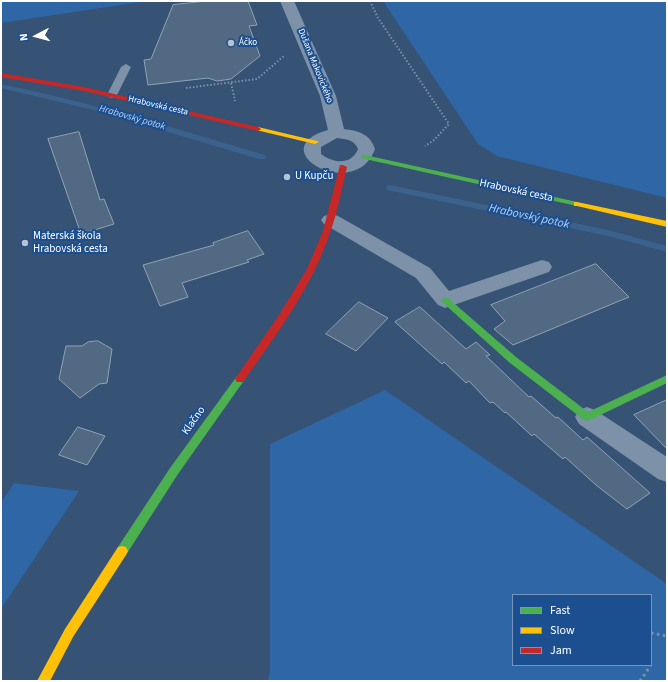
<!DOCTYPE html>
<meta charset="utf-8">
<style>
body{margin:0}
#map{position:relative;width:668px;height:682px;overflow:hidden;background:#365274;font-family:"Source Sans 3",sans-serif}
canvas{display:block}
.frame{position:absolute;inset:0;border:2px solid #fff;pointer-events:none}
.legend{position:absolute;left:512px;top:594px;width:140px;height:72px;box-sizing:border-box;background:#1b4f8f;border:1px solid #7695bc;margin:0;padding:5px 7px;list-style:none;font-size:12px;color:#fff}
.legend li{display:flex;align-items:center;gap:8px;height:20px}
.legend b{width:20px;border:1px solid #7695bc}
.north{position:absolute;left:16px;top:16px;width:40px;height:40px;-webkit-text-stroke:3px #1b4f8f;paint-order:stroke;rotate:264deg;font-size:11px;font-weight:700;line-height:16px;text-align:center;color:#fff}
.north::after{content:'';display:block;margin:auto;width:14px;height:18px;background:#fff;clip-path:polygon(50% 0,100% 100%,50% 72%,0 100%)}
</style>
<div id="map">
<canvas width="668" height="682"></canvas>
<div class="frame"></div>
<ul class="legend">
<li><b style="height:5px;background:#4caf50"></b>Fast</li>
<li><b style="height:5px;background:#ffc107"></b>Slow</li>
<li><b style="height:5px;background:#c62828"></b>Jam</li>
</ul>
<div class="north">N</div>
</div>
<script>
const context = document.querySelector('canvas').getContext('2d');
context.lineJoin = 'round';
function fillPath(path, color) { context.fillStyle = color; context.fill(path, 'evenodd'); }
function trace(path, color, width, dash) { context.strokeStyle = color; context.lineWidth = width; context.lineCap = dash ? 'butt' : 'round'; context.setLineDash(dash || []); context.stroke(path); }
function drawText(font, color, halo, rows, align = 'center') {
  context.font = font + ' "Source Sans 3",sans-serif'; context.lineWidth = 4; context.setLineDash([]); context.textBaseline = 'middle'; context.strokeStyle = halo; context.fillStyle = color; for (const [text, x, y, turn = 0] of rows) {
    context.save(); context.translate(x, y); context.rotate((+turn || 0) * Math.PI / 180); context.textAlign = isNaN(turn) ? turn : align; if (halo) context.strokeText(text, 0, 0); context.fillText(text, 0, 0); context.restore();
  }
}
fillPath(new Path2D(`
 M1,1H148L1,23Z
 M383,1H667V198L497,156L478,144Z
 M385,390L667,584V681H268L270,672V444ZM513,595H651V665H513Z
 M14,483L79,491L1,609V503Z`), '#2f66a5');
fillPath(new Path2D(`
 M1,84C90,102 177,129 265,155L266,157L265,159H259L97,111L1,88Z
 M390,185L608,230L667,246V252L608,236L387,190L386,188L387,186Z`), '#3b618d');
const building = new Path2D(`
 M207,1H248L257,25L249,26L260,56L231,79L217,81L208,78L148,85L144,60L151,59L173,5Z
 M79,132L100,200L104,199L114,224L81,234L48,139Z
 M248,231L264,254L247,260L249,262L182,283L188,297L160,306L143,265L214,245L213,243Z
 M596,264L629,297L513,345L494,329L505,321L491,305Z
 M359,302L388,318L356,351L326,334Z
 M420,307L466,349L476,342L490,355L486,356L529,397L531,396L556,418L558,417L583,440L587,437L650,493L627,509L596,485L565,457L563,459L534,434L532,436L506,412L505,413L493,402L490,403L469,381L466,383L444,362L442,364L395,322Z
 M98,341L112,349L107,383L99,384L80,398L59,379L66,346H82L88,342Z
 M667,400V449L634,415Z
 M78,427L105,436L87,465L59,455Z`);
fillPath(building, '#526984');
trace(building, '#92a2b6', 1);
trace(new Path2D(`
 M370,1L378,18L449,124L434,140L425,146
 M231,83L235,101
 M186,88L257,79L284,56`), '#7d92a8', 2, [1.5, 2]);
trace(new Path2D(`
 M651,633L667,636
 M640,681L651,665`), '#7d92a8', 3, [2.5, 3.5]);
fillPath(new Path2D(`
 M126,64L131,67L117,95L112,98L109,97L107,95L121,67Z`), '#7d92a8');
fillPath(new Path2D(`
 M280,1H294L336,96L344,129C359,131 370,134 375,149C355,204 260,149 328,130L320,96ZM337,138C346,139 355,140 358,149C351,166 333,163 321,154V147Z
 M331,214L338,216L430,268L449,291L542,260L549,262L552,267L549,272L445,308L438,305L416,278L324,224L321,220L324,216Z
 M587,407L595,410L667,457V482L658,479L579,424L575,417L579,410Z`), '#7d92a8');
fillPath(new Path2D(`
 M362,155H365L577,202L581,204L577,206L365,159L361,157Z
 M445,297L448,298L516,357L588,412L667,375V383L590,420L587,421L584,420L510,363L442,302L441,300Z
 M240,375L243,376L245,379L243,382L178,474L126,555L122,556L118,555L116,551L118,547L170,468L237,376Z`), '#4caf50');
fillPath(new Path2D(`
 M258,127L317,141L319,142L315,144L256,130V128Z
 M574,202H577L667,221V227L577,206H574Z
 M122,546L126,547L128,551L126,555L73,637L50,681H37L65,629L118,547Z`), '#ffc107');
fillPath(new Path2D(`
 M1,73L84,87L258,127L261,129L258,131L84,91L1,77Z
 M340,165H343L347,167C341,193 336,219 326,244C307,294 274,338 243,382H237L235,379L237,376L279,315L307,269L323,231Z`), '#c62828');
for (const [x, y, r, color] of [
 [231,43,4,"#b9c2ce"],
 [287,177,4,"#b9c2ce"],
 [25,243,4,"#b9c2ce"]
]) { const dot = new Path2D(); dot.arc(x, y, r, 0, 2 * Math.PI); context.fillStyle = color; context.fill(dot); trace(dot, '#1b4f8f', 1.5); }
drawText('9px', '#fff', '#1b4f8f', [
 ["Áčko",239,43]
], 'left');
drawText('9px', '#fff', '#1b4f8f', [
 ["Dušana Makovického",315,66,68],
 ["Hrabovská cesta",158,106,13]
]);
drawText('italic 10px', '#b5d3f5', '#1b4f8f', [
 ["Hrabovský potok",132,118,16]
]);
drawText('11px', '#fff', '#1b4f8f', [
 ["U Kupču",295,177],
 ["Materská škola",33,237],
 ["Hrabovská cesta",33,250]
], 'left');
drawText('11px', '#fff', '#1b4f8f', [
 ["Hrabovská cesta",516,191,12],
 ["Klačno",194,421,-55]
]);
drawText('italic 12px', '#b5d3f5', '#1b4f8f', [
 ["Hrabovský potok",529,217,12]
]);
</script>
